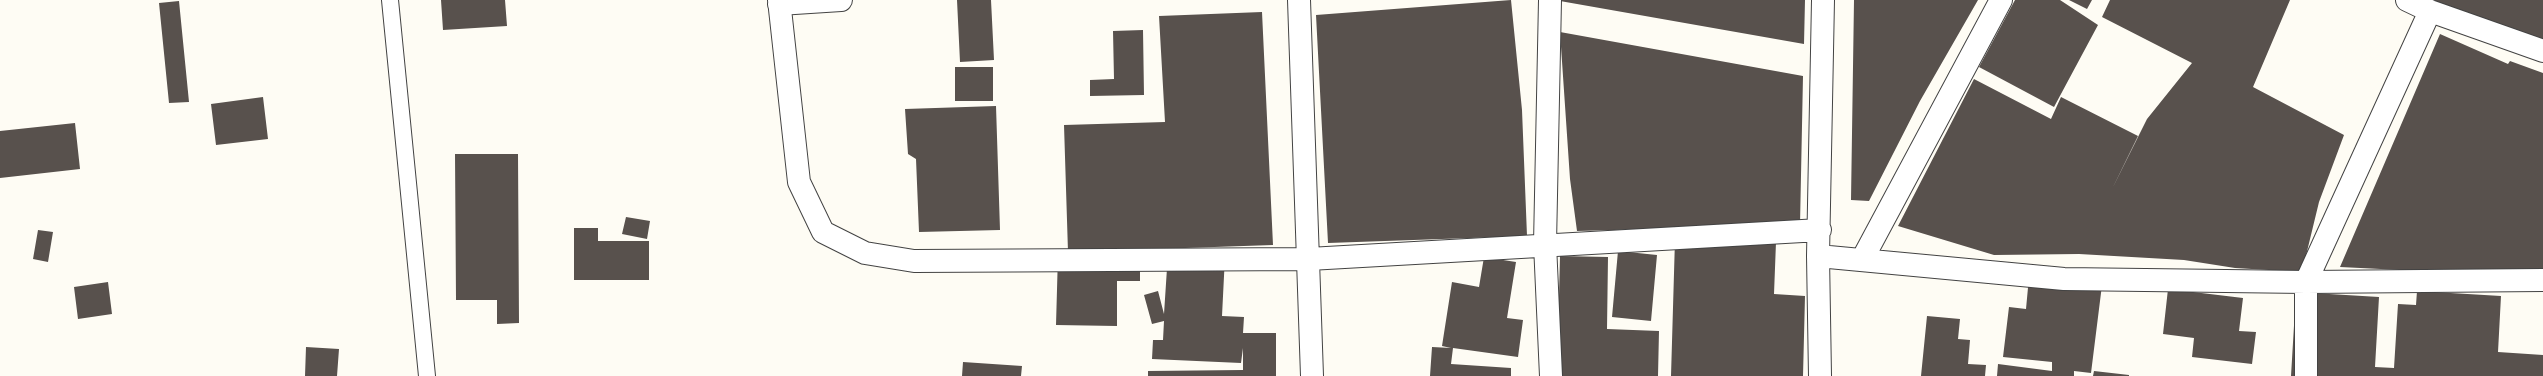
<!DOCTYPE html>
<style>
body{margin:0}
canvas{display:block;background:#fefcf4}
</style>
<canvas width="2543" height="376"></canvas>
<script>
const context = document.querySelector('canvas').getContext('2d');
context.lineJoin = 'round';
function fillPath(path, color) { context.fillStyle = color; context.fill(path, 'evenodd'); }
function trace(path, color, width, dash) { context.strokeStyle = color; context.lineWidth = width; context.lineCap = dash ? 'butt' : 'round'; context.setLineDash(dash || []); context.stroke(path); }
fillPath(new Path2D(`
 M441,0H505L507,26L443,30Z
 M957,0H991L994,60L960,62Z
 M1511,0L1522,110L1527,236L1328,243L1316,15Z
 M1560,0H1805L1804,44L1560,1Z
 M1854,0H1978L1920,101L1869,201L1851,200Z
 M2015,0H2060L2098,25L2054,107L1979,67Z
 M2069,0H2092L2087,9Z
 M2110,0H2290L2253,87L2344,135L2319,202L2302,272L2235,268L2184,260L2079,254L1994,255L1898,226L1974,79L2051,119L2061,97L2138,136L2112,189L2147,119L2192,63L2102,17Z
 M2428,0H2543V45Z
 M179,1L189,102L169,103L159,3Z
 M1262,12L1273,245L1068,252L1064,125L1165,122L1159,16Z
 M1143,30L1144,95L1090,96V80L1114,79L1113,31Z
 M1560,32L1803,76L1800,225L1577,231L1570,179Z
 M2440,34L2508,64L2510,61L2543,73V277L2340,267Z
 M955,67H993V101H955Z
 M263,97L268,139L216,145L211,104Z
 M996,106L1000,230L919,232L916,159L908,154L905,109Z
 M75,123L80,169L0,178V131Z
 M455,154H518L519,323L497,324V300H456Z
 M626,217L650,221L647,239L622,234Z
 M574,228H598V241H649V280H574Z
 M38,230L53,232L48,262L33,259Z
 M1675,239L1776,242L1774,294L1805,296L1803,376H1671Z
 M1618,251L1657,255L1651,321L1612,317Z
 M1168,253L1225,256L1222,316L1244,317L1243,333H1276V376H1148V371L1243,370V348L1241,363L1152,359L1153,340H1163L1164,321L1152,324L1144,295L1158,291L1164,314Z
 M1058,254L1140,260V281H1117V326L1056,325Z
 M1560,256L1608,257L1607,329L1659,331L1658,376H1557Z
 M1484,257L1516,262L1507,318L1523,320L1518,357L1453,348L1451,364L1511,368V376H1430L1432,347L1451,348L1442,346L1452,282L1479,287Z
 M2029,277L2102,285L2091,373L2074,371V376H1997L1998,364L2052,371V362L2003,357L2009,307L2026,309Z
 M108,282L112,314L78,319L74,287Z
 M2168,289L2243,298L2239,331L2256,332L2252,364L2192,357L2194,338L2163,334Z
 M2417,291L2501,296L2498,352L2543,355V376H2291L2296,292L2379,297L2375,367L2394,368L2398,304L2416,305Z
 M1927,316L1960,319L1958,339L1970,340L1968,364L1986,365L1985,376H1921Z
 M306,347L339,349L337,376H305Z
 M963,362L1022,366L1021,376H962Z
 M2094,371L2129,375V376H2093Z`), '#58514d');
const service = new Path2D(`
 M390,0L427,376`);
const minor = new Path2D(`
 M779,0L799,182L823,232L865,253L914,261L1309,259L1820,230
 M1299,0L1312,376
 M1550,0L1545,244L1551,376
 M2407,0L2430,11L2543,51
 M779,4L841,0
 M1818,256L2064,279L2306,282L2543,280
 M1863,258L2001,0
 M1820,376L1818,256L1823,0
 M2306,376V282L2430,11`);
trace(service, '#434343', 18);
trace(minor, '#434343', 24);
trace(service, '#fff', 16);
trace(minor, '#fff', 22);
</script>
